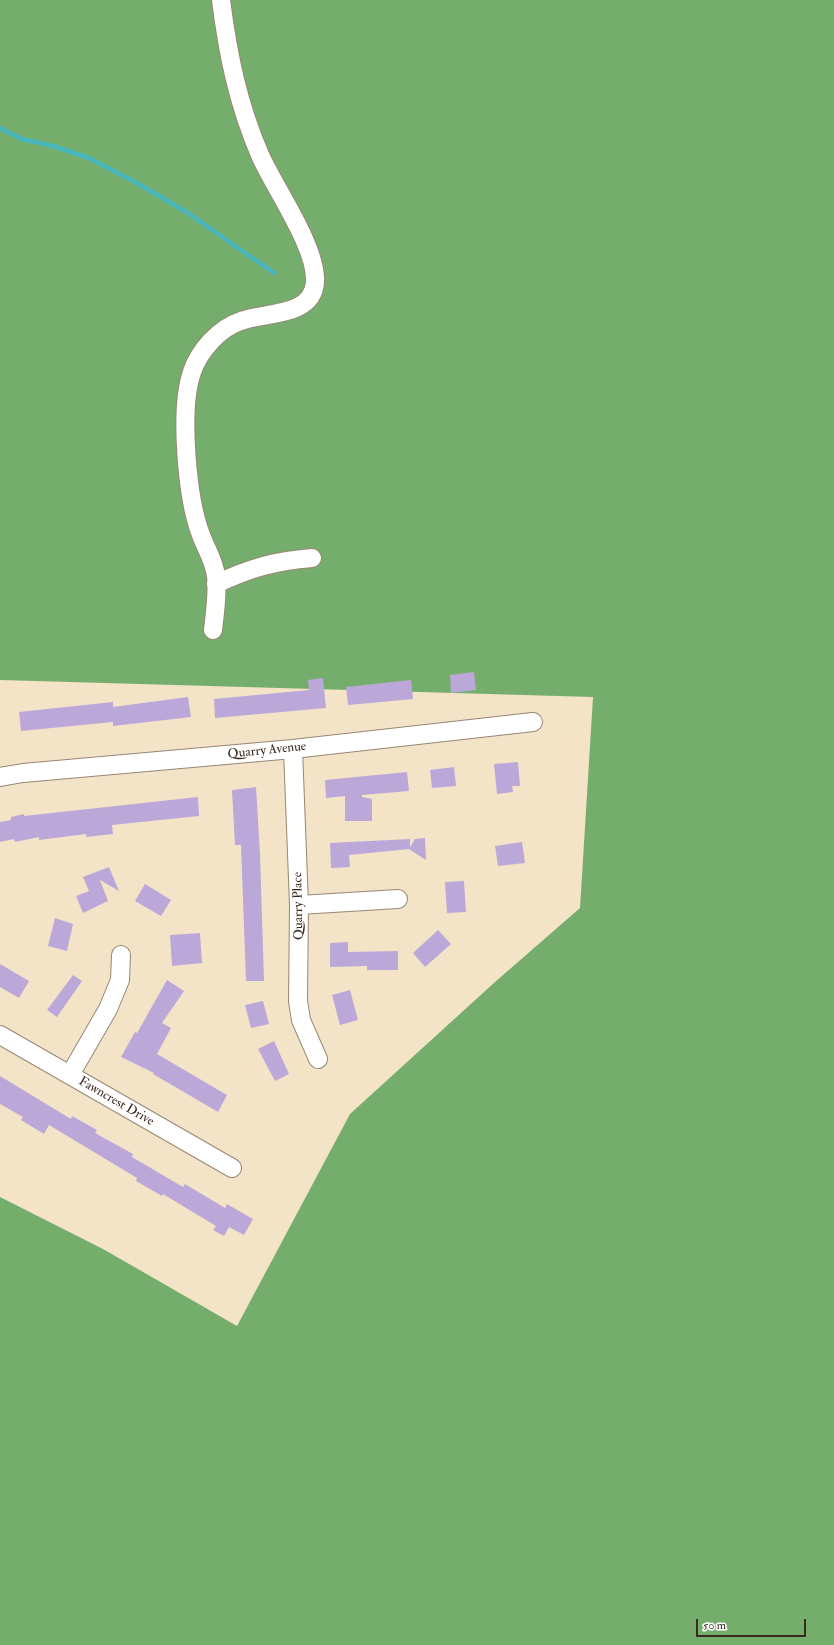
<!DOCTYPE html>
<style>
body{margin:0}
#map{position:relative;width:834px;height:1645px;overflow:hidden;background:#f3e4c8;font-family:"IM FELL Double Pica",serif}
canvas{display:block}
.scale{position:absolute;left:696px;top:1619px;width:110px;height:18px;box-sizing:border-box;border:2px solid #3b2a1e;border-top:0;padding-left:5px;font-size:12px;line-height:14px;white-space:nowrap;color:#3b2a1e;-webkit-text-stroke:3px #fff;paint-order:stroke}
</style>
<div id="map">
<canvas width="834" height="1645"></canvas>
<div class="scale">50 m</div>
</div>
<script>
const context = document.querySelector('canvas').getContext('2d');
context.lineJoin = 'round';
function fillPath(path, color) { context.fillStyle = color; context.fill(path, 'evenodd'); }
function trace(path, color, width, dash) { context.strokeStyle = color; context.lineWidth = width; context.lineCap = dash ? 'butt' : 'round'; context.setLineDash(dash || []); context.stroke(path); }
function drawText(font, color, halo, rows, align = 'center') {
  context.font = font + ' "IM FELL Double Pica",serif'; context.lineWidth = 3.5; context.setLineDash([]); context.textBaseline = 'middle'; context.strokeStyle = halo; context.fillStyle = color; for (const [text, x, y, turn = 0] of rows) {
    context.save(); context.translate(x, y); context.rotate((+turn || 0) * Math.PI / 180); context.textAlign = isNaN(turn) ? turn : align; if (halo) context.strokeText(text, 0, 0); context.fillText(text, 0, 0); context.restore();
  }
}
fillPath(new Path2D(`
 M0,0H834V1645H0V1197L103,1249L237,1326L350,1114L495,982L580,908L593,697L0,680Z`), '#75ae6c');
trace(new Path2D(`
 M0,128L22,139L53,146L89,158L135,182L185,211L274,273`), '#48b7bd', 4.5);
fillPath(new Path2D(`
 M474,672L476,690L451,693L450,675Z
 M323,678L326,708L215,718L214,699L309,690L308,680Z
 M411,680L413,699L348,705L346,687Z
 M188,697L191,717L113,726V722L21,731L19,712L113,702V707Z
 M518,762L520,786H512L513,792L497,794L494,764Z
 M454,767L456,786L432,788L430,770Z
 M407,772L409,791L362,795V797L372,799V821H345V796L326,798L325,780Z
 M256,787L260,854L264,981H246L241,845H235L232,790Z
 M198,797L199,816L112,825L113,834L86,837V834L39,840V837L15,842L14,839L0,842V822L11,820V817L24,814V816Z
 M425,838L426,860L409,849L349,855L350,867L331,868L330,843L410,839V847L415,839Z
 M522,842L525,863L498,866L495,846Z
 M109,867L119,891L100,880L108,901L83,913L76,896L89,891L83,877Z
 M464,881L466,912L447,913L445,882Z
 M145,884L171,900L161,916L135,901Z
 M55,918L73,924L67,951L48,946Z
 M438,930L451,944L425,967L413,953Z
 M200,933L202,963L172,966L170,935Z
 M348,942V952L398,951V970H367V966L330,967V943Z
 M0,964L29,981L19,998L0,987Z
 M73,975L82,981L57,1017L47,1010Z
 M167,980L184,991L162,1023L171,1028L157,1054L227,1095L218,1112L153,1074L154,1073L121,1057L135,1032L137,1033Z
 M350,990L358,1020L340,1025L332,995Z
 M263,1001L269,1024L251,1028L245,1005Z
 M274,1041L289,1074L275,1081L258,1049Z
 M0,1076L71,1119L72,1116L97,1130L95,1133L133,1154L132,1157L183,1187L185,1184L225,1208L227,1204L253,1219L244,1235L229,1227L224,1236L213,1230L216,1226L163,1194L162,1196L136,1181L137,1178L49,1125L44,1134L21,1120L23,1117L0,1104Z`), '#bca7d9');
const minor = new Path2D(`
 M216,584C250,568 275,561 312,558
 M213,630C215,613 218,593 216,576C214,560 206,549 201,535C187,499 179,409 192,372C199,351 219,328 241,321C265,312 313,317 315,282C317,247 275,189 260,155C238,104 228,55 221,0
 M293,749L299,905L298,1001L301,1020L318,1059
 M0,777L23,773L293,749L533,722
 M299,905L398,899
 M0,1035L232,1168
 M70,1075L108,1009L120,980L121,955`);
trace(minor, '#978773', 20);
trace(minor, '#fff', 18);
drawText('13px', '#3b2a1e', '#fff', [
 ["Quarry Avenue",267,751,-6],
 ["Quarry Place",299,906,-91],
 ["Fawncrest Drive",116,1102,30]
]);
</script>
